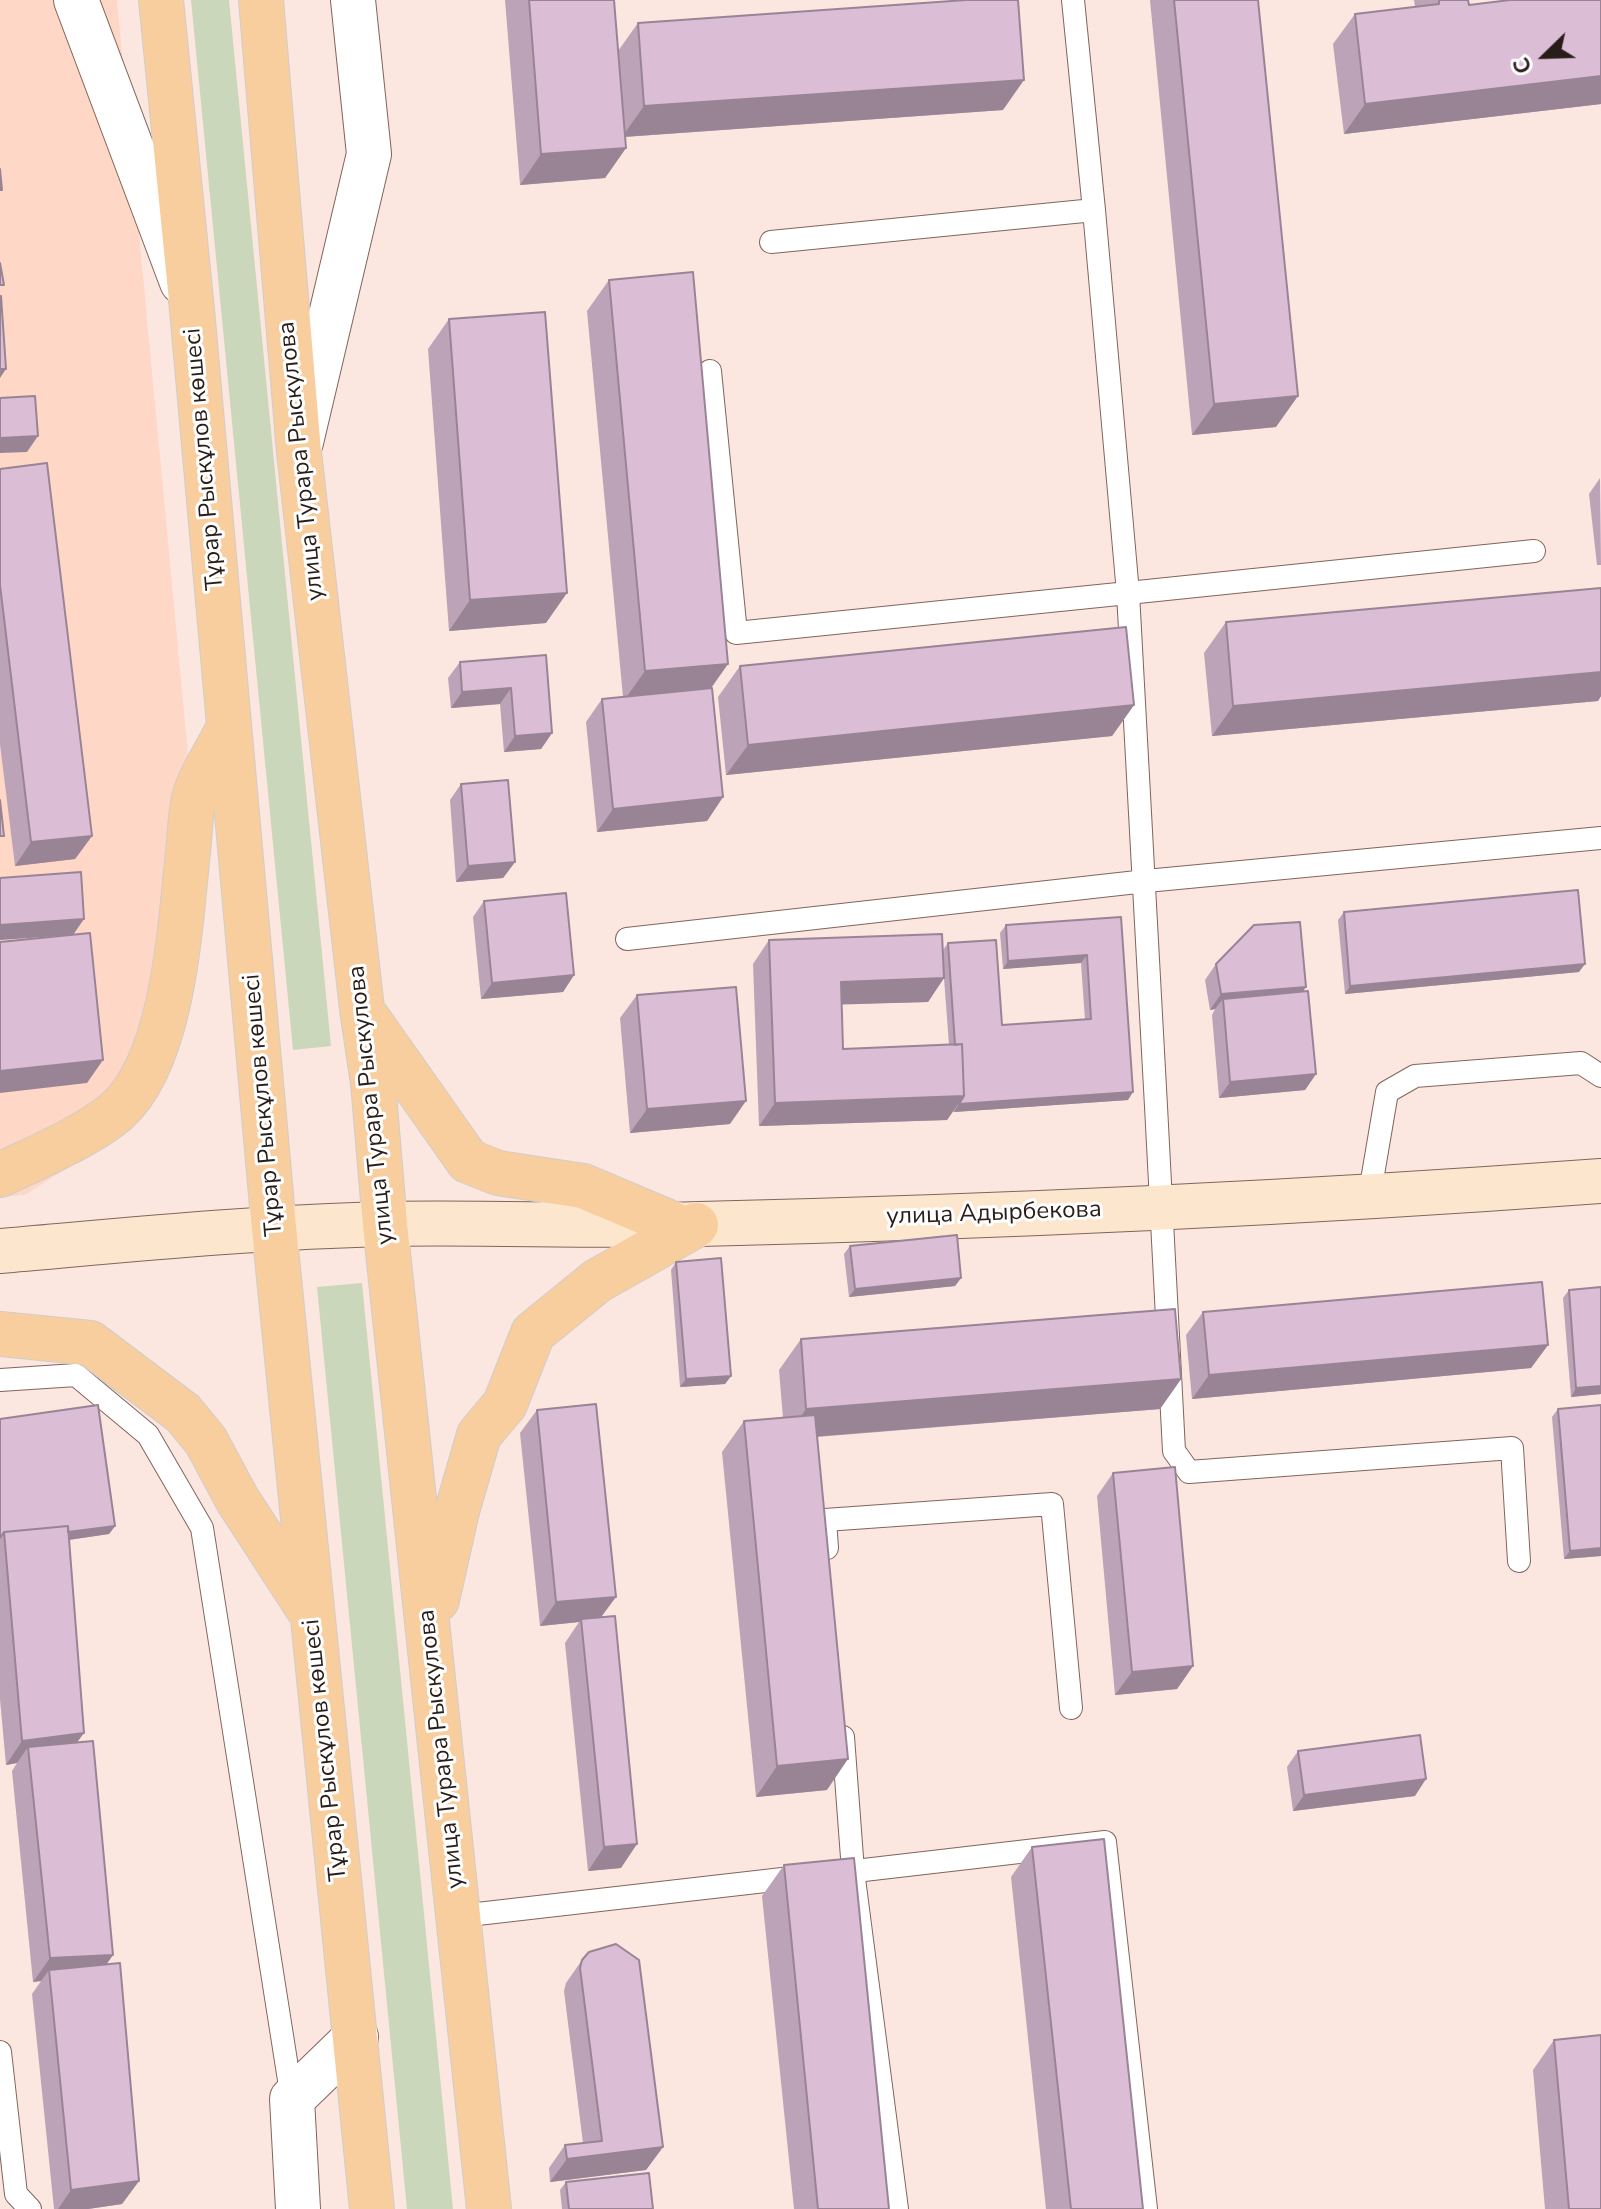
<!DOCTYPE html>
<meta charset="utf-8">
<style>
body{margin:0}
#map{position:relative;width:1601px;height:2209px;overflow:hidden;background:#fbe7df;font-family:"Nunito Sans",sans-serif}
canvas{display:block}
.north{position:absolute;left:1505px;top:16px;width:80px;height:80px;-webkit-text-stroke:6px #fff;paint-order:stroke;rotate:247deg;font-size:22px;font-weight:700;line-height:32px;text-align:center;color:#281d18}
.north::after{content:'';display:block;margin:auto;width:28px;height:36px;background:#281d18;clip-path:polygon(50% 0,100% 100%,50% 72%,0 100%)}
</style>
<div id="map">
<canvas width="1601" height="2209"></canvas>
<div class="north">С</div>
</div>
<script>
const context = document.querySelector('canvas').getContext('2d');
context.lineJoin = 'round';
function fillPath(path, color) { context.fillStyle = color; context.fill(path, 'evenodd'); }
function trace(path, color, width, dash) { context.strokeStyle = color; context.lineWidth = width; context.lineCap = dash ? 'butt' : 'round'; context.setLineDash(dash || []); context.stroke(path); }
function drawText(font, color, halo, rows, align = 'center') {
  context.font = font + ' "Nunito Sans",sans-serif'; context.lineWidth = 6; context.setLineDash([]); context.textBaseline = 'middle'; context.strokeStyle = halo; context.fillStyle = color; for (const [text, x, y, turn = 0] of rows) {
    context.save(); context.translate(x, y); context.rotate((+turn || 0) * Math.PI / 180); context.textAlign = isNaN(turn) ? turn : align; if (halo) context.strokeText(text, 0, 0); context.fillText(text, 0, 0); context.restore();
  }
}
fillPath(new Path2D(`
 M0,0H117L189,765L134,1125L25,1195L0,1197Z`), '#ffd7c6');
fillPath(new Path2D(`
 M191,0H229L331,1046L293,1050Z
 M362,1283L453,2209H407L317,1287Z`), '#cbd7ba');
const service = new Path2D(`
 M1073,0L1094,210
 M771,242L1094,210L1128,593L1534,551
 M710,371L736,633L1128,593C1146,879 1158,1165 1174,1451L1189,1472L1512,1448L1519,1561
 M627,939L1146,881L1601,838
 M1369,1198L1387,1092L1415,1076L1581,1063L1601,1076
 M0,1380L76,1375L148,1435L202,1528L292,2099
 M827,1548L825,1520L1052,1504L1071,1708
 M843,1737L853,1871L897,2209
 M838,1873L1105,1842L1146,2209
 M460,1916L800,1877
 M0,2052L16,2194L30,2209`);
const minor = new Path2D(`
 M76,0L182,282
 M301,442L369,154L353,0
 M298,2209L292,2099L356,2037`);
const secondary = new Path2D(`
 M0,1251C128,1240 257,1227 386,1224C490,1222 595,1227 700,1224C1001,1217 1301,1203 1601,1181`);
const primary = new Path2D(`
 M161,0L192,310L274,1228L372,2209
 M261,0L299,452L362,1009L373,1083L385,1224L489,2209
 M368,1019L468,1161L498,1173L583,1186L673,1224
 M0,1175C35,1158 88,1136 117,1111C174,1059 180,926 188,852C190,835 190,815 194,798C200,776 219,748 229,727
 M0,1334L90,1343L183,1413L206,1441L237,1499L309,1610
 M437,1600L457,1511L479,1435L505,1404L533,1333L597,1281L696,1225`);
trace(service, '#81655a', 24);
trace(minor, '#81655a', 46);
trace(secondary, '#81655a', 46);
trace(primary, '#d0cdcc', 46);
trace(service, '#fff', 22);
trace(minor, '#fff', 44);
trace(secondary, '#fce7ce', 44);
trace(primary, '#f8ce9e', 44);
fillPath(new Path2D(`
 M505,0H614L618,51L638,23L1003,110L625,137L626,148L605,178L520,185Z
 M1150,0H1258L1276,427L1192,435Z
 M1414,0H1468L1469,5L1601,0V104L1344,134L1333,44L1355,14L1415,7Z
 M609,280L711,688L723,797L707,821L597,832L586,722L602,699L623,697L587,311Z
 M449,319L546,623L449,631L428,349Z
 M0,469L92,836L75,859L15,866L0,744Z
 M1600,478L1601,565H1597L1589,494Z
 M1601,588V696L1598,701L1212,736L1204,653L1226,622Z
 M546,655L552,733L541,749L504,752L500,704L451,708L448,678L460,662Z
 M740,666L1134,705L1112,736L726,775L718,697Z
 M461,784L515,862L503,878L456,882L450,800Z
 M484,901L574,975L563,992L481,999L473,917Z
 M1344,912L1579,972L1345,994L1338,920Z
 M1121,917L1128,1100L954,1112L953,1111L947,1120L759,1126L753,964L769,940L943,950L948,943L1002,1025L1085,1020L1081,963L1003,969L1000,933L1006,925ZM944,978L949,1045L843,1049L842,1004L928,1002Z
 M1216,964L1306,987L1303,991L1316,1074L1305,1090L1219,1098L1212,1015L1215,1009L1210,1010L1205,980Z
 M637,995L730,1124L630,1133L620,1018Z
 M850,1246L961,1278L955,1286L849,1297L844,1254Z
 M676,1262L731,1376L725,1384L680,1387L671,1270Z
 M1601,1287V1394L1571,1397L1563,1298L1569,1290Z
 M1203,1312L1548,1345L1531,1368L1192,1399L1186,1335Z
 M801,1339L1181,1379L1160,1409L817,1437L827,1790L756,1797L722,1452L744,1421L783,1418L779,1370Z
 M1601,1405V1556L1564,1559L1552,1417L1558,1409Z
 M537,1410L601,1617L621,1868L588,1871L565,1643L579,1622L540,1626L520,1433Z
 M0,1419L115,1526L109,1534L69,1540L77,1742L113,1955L106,1964L139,2181L122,2204L88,2209H54L32,1994L41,1981L33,1982L12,1771L17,1763L6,1765L0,1699Z
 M1113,1473L1193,1666L1177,1689L1115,1695L1097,1496Z
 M1298,1751L1415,1796L1293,1811L1287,1767Z
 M1032,1847L1143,2209H1046L1011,1877Z
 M784,1865L889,2209H794L762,1896Z
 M582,1960L663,2147L646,2170L550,2182L549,2168L565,2145L583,2143L564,1991L566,1983Z
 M1554,2040L1601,2209H1545L1533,2070Z
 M566,2182L653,2209H562L560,2190Z`), '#bca3b8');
fillPath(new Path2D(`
 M1601,76V104L1344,134L1365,104Z
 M1024,80L1003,110L622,137L644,106Z
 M626,148L605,178L520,185L541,154Z
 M0,369H6L0,378Z
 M1298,396L1276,427L1192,435L1214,404Z
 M38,436L27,452L0,453V438Z
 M567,593L546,623L449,631L470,600Z
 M728,664L707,694L623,702L645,671Z
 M1601,672V696L1598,701L1212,736L1233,706Z
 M511,688L500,704L451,708L462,692Z
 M1134,705L1112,736L726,775L748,745Z
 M552,733L541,749L504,752L515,736Z
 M723,797L707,821L597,832L613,809Z
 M92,836L75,859L15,866L31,842Z
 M515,862L503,878L456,882L468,866Z
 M84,919L73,935L0,940V925Z
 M1087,955L1081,963L1003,969L1008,961Z
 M1585,964L1579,972L1345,994L1350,986Z
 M574,975L563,992L481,999L492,983Z
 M944,978L928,1002L825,1005L841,982Z
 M1306,987L1295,1003L1223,999L1215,1009L1210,1010L1221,994Z
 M103,1060L87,1083L0,1093V1071Z
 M1316,1074L1305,1090L1219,1098L1230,1082Z
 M1133,1092L1128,1100L954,1112L959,1104Z
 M964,1096L947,1120L759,1126L775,1103Z
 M746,1101L730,1124L630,1133L647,1109Z
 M961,1278L955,1286L849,1297L855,1289Z
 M1548,1345L1531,1368L1192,1399L1209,1375Z
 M731,1376L725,1384L680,1387L686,1379Z
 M1181,1379L1160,1409L785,1439L806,1409Z
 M1601,1386V1394L1571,1397L1576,1388Z
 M115,1526L109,1534L5,1549V1542Z
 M1601,1548V1556L1564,1559L1570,1551Z
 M616,1597L599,1620L581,1619L579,1622L540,1626L556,1602Z
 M1193,1666L1177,1689L1115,1695L1132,1672Z
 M84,1733L67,1756L28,1747L17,1763L6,1765L22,1741Z
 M848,1759L827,1790L756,1797L777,1766Z
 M1426,1779L1415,1796L1293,1811L1304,1795Z
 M637,1844L621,1868L588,1871L604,1847Z
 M113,1955L97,1978L49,1970L41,1981L33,1982L50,1958Z
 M663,2147L646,2170L550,2182L567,2159Z
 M139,2181L122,2204L88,2209H58L71,2190Z`), '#998496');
const building = new Path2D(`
 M529,0H614L626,148L541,154Z
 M966,0H1018L1024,80L644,106L638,23Z
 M1174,0H1258L1298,396L1214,404Z
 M1439,0H1468L1469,5L1510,0H1601V76L1365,104L1355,14L1439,4Z
 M0,169L2,190H0Z
 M0,263L4,285H0Z
 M693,272L728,664L645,671L609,280Z
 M0,296H1L6,369H0Z
 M545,312L567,593L470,600L449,319Z
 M35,396L38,436L0,438V398Z
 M47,463L92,836L31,842L0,585V469Z
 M1601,588V672L1233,706L1226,622Z
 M1126,627L1134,705L748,745L740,666Z
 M546,655L552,733L515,736L511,688L462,692L460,662Z
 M712,688L723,797L613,809L602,699Z
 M508,780L515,862L468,866L461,784Z
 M0,800L4,836H0Z
 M81,872L84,919L0,925V878Z
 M1578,890L1585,964L1350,986L1344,912Z
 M566,893L574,975L492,983L484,901Z
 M1121,917L1133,1092L959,1104L964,1096L962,1044L955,1045L948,943L996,940L1002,1025L1091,1019L1087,955L1008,961L1006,925Z
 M1300,922L1306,987L1221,994L1216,964L1254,925Z
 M90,933L103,1060L0,1071V942Z
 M942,934L944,978L841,982L843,1049L962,1044L964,1096L775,1103L769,940Z
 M736,987L746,1101L647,1109L637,995Z
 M1308,991L1316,1074L1230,1082L1223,999Z
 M957,1235L961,1278L855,1289L850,1246Z
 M721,1258L731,1376L686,1379L676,1262Z
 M1542,1282L1548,1345L1209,1375L1203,1312Z
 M1601,1287V1386L1576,1388L1569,1290Z
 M1175,1309L1181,1379L806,1409L801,1339Z
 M596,1404L616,1597L556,1602L537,1410Z
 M98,1405L115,1526L68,1532V1526L4,1532L0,1538V1419Z
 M1601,1405V1548L1570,1551L1558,1409Z
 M815,1415L848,1759L777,1766L744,1421Z
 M1175,1467L1193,1666L1132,1672L1113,1473Z
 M68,1526L84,1733L22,1741L4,1532Z
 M615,1616L637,1844L604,1847L581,1619Z
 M1420,1735L1426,1779L1304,1795L1298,1751Z
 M93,1741L113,1955L50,1958L28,1747Z
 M1104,1839L1143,2209H1071L1032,1847Z
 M854,1858L889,2209H818L784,1865Z
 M616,1944L639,1960L663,2147L567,2159L565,2145L602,2141L580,1968L582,1960L589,1952Z
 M120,1963L139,2181L71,2190L49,1970Z
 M1601,2035V2209H1569L1554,2040Z
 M649,2173L653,2209H569L566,2182Z`);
fillPath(building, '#dbbdd6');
trace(building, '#998496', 2);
drawText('24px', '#281d18', '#fff', [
 ["Тұрар Рыскұлов көшесі",205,459,-95],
 ["улица Турара Рыскулова",302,461,-96],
 ["Тұрар Рыскұлов көшесі",264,1105,-95],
 ["улица Турара Рыскулова",372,1105,-96],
 ["улица Адырбекова",994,1214,-2],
 ["улица Турара Рыскулова",442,1749,-96],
 ["Тұрар Рыскұлов көшесі",326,1750,-96]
]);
</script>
